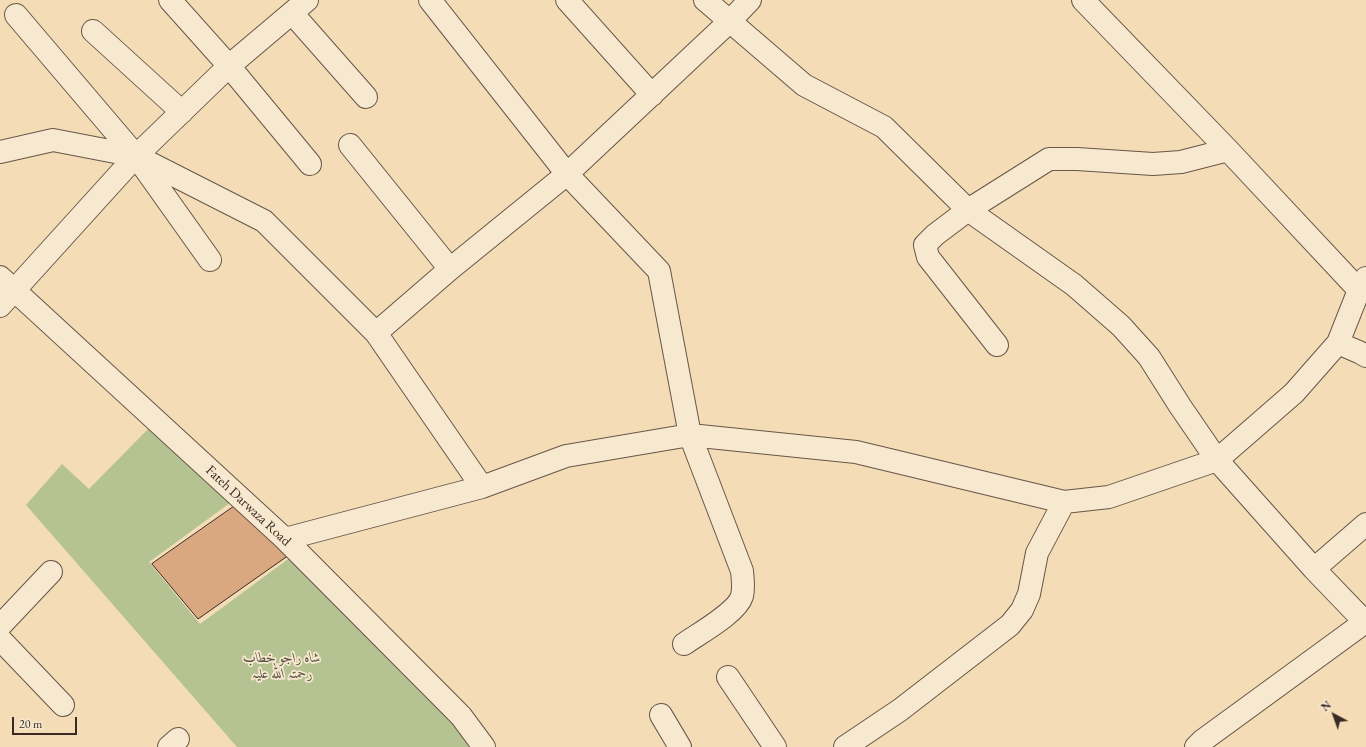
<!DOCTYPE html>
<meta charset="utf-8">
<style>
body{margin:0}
#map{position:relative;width:1366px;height:747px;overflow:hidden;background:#f3dcb6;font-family:"EB Garamond",serif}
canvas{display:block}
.north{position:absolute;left:1314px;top:695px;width:40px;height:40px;-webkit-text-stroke:3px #f7e8d0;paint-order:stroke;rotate:319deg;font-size:11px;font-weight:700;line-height:16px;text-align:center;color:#392a24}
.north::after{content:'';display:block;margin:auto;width:14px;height:18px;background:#392a24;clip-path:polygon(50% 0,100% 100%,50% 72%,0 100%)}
.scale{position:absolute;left:12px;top:717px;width:65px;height:18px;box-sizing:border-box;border:2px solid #392a24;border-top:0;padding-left:5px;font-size:12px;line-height:14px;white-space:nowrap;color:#392a24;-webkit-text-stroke:3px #f7e8d0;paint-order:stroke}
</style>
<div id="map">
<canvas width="1366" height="747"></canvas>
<div class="north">N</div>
<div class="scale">20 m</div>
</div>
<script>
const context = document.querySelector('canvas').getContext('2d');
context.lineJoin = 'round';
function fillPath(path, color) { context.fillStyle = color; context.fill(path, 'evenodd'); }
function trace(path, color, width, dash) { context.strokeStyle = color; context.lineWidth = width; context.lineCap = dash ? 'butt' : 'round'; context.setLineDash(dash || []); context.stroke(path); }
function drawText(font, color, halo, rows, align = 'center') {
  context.font = font + ' "EB Garamond",Amiri,serif'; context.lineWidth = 3.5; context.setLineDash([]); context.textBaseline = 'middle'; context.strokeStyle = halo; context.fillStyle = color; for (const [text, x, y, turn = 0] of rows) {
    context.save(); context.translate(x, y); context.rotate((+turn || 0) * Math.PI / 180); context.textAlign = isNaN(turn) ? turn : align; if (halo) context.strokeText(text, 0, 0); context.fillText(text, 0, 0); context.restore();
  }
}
fillPath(new Path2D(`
 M150,427L234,500L149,562L200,624L291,557L475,747H237L26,505L62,464L89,489Z`), '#b5c292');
const building = new Path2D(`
 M239,503L289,555L198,619L152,564Z`);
fillPath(building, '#daa880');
trace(building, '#392a24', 1);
const minor = new Path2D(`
 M170,0L229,66L310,164
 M430,0L567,174L659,271L690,435L742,571C743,580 744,588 742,596C737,613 698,634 684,644
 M567,0L652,95
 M705,0L804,85L884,127L968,210L1074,285L1121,326L1149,357L1180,406L1217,460L1314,569L1366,623
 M1083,0L1228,150L1359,290
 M292,13L366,97
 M16,15L136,156L210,260
 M93,31L182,112
 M350,145L450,269
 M0,152L53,140L136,156L264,221L376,333L482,487
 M0,277L285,539L461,716L484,747
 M0,306L136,156L229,66L307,0
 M376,333L450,269L567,174L730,21L750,0
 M1338,343L1361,353L1366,356
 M997,345L928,257L925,245L935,235L968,210L1049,159H1077L1153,164L1181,162L1228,150
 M285,539L482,487L566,456L690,435L856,452L1064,502L1109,497L1217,460L1294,393L1338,343L1359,290L1366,278
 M1314,569L1366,524
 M0,626L51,572
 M0,639L63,705
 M728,677L775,747
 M661,715L680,747
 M169,747L178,739
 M845,747L900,710L1010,625L1022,610L1029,594L1037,553L1064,502
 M1196,747L1202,741L1365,622`);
trace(minor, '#685648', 24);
trace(minor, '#f7e8d0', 22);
drawText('14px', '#392a24', '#f7e8d0', [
 ["Fateh Darwaza Road",248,506,43]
]);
drawText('italic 14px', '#585040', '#f7e8d0', [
 ["شاہ راجو خطاب",282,658],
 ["رحمتہ اللہ علیہ",282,674]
]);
</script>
